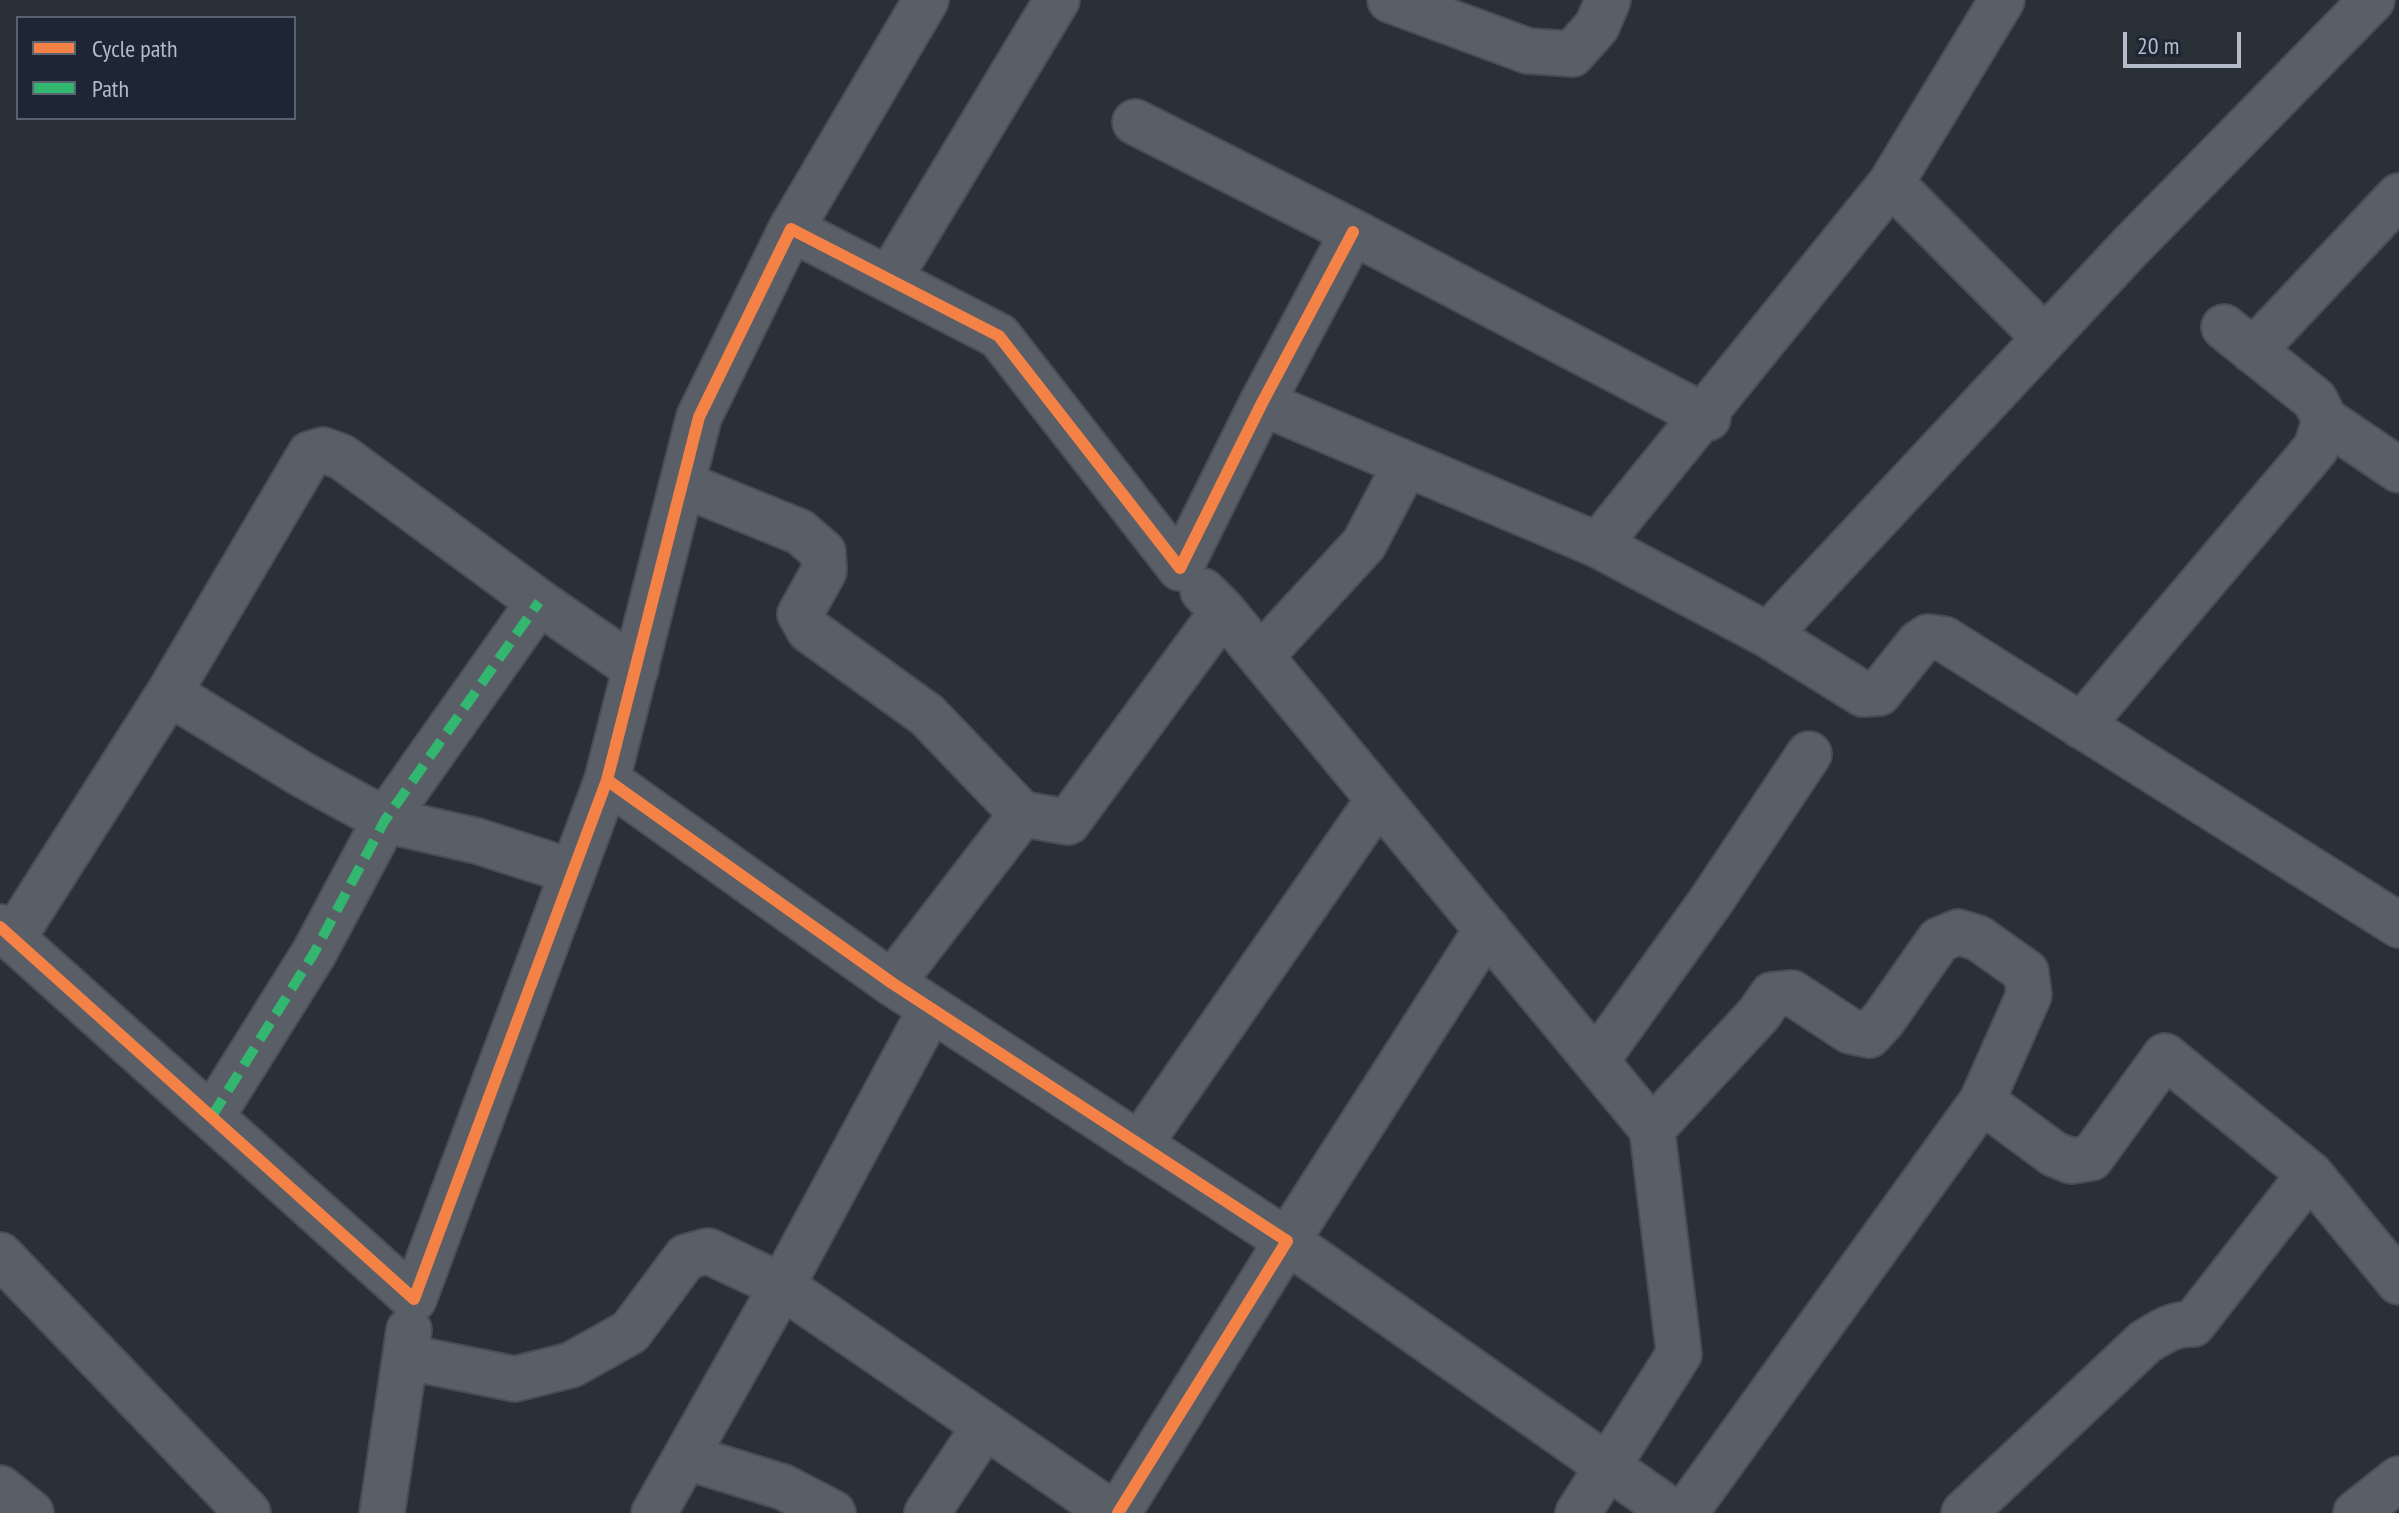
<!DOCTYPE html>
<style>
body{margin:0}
#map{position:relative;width:2399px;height:1513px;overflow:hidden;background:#2a3038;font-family:"PT Sans Narrow",sans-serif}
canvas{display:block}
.legend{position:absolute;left:16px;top:16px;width:280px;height:104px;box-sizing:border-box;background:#1d2633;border:2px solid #59626f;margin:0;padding:10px 14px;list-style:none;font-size:24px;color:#b4bcc9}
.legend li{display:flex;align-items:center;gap:16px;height:40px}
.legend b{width:40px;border:2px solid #59626f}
.scale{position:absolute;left:2123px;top:32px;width:118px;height:36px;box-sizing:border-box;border:4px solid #b4bcc9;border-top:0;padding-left:10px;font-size:24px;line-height:28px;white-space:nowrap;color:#b4bcc9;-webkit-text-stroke:6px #1d2633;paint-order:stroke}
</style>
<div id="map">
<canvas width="2399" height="1513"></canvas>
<ul class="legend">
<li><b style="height:10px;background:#f48246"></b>Cycle path</li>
<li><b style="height:10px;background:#33b770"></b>Path</li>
</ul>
<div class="scale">20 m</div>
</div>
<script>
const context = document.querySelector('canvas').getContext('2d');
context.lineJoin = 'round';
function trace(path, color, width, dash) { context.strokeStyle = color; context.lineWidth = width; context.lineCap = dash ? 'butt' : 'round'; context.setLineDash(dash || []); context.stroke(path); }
const minor = new Path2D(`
 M1390,0L1528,51L1572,54L1597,26L1608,0
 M1135,122L1353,232L1708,418
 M1891,183L2045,338
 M791,229L926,0
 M889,279L1057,0
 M2253,351L2399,196
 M1262,403L1598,545L1768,635L1863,694L1879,693L1919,643L1928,637L1944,639L2399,925
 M2325,420L2399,470
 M682,484L800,532L823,552L824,571L800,614L809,630L927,715L1022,814
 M1598,545L1891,183L2002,0
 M1223,611L1652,1129L1679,1354L1578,1513
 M1768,635L2131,246L2372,0
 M1261,656L1364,544L1406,464
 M169,693L303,775L385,820L477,841L573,872
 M2081,726L2316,448L2325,420L2315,400L2224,327
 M607,780L699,417L791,229L999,336L1180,568L1262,403L1353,232
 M0,927L414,1299L607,780L892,983L1287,1241L1118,1513
 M1487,929L1287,1241L1674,1513
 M13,938L169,693L310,454L323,450L342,457L539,602L636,669
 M892,983L1022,814L1068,822L1223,611L1203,591
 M931,1009L782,1286L1112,1513
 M1596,1061L1711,901L1809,754
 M212,1116L314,953L385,820L539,602
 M1652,1129L1759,1014L1772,995L1792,993L1850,1031L1869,1035L1883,1020L1939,940L1958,932L1978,938L2026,972L2029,995L1982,1101
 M1139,1145L1379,799
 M0,1255L248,1513
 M406,1357L515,1379L571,1365L630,1332L686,1257L708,1251L782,1286L654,1513
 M686,1457L783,1487L833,1513
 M0,1488L31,1513
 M382,1513L409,1330
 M927,1513L985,1426
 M1685,1513L1982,1101L2054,1154L2071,1161L2091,1158L2165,1056L2310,1174L2399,1282
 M1964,1513L2145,1342C2161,1332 2174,1323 2193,1324L2310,1174
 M2356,1513L2399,1479`);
trace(minor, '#484c53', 48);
trace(minor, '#5a5e66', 44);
trace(new Path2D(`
 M212,1116L314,953L385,820L539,602`), '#33b770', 10, [20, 10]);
trace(new Path2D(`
 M607,780L699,417L791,229L999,336L1180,568L1262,403L1353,232
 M0,927L414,1299L607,780L892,983L1287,1241L1118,1513`), '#f48246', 12);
</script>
